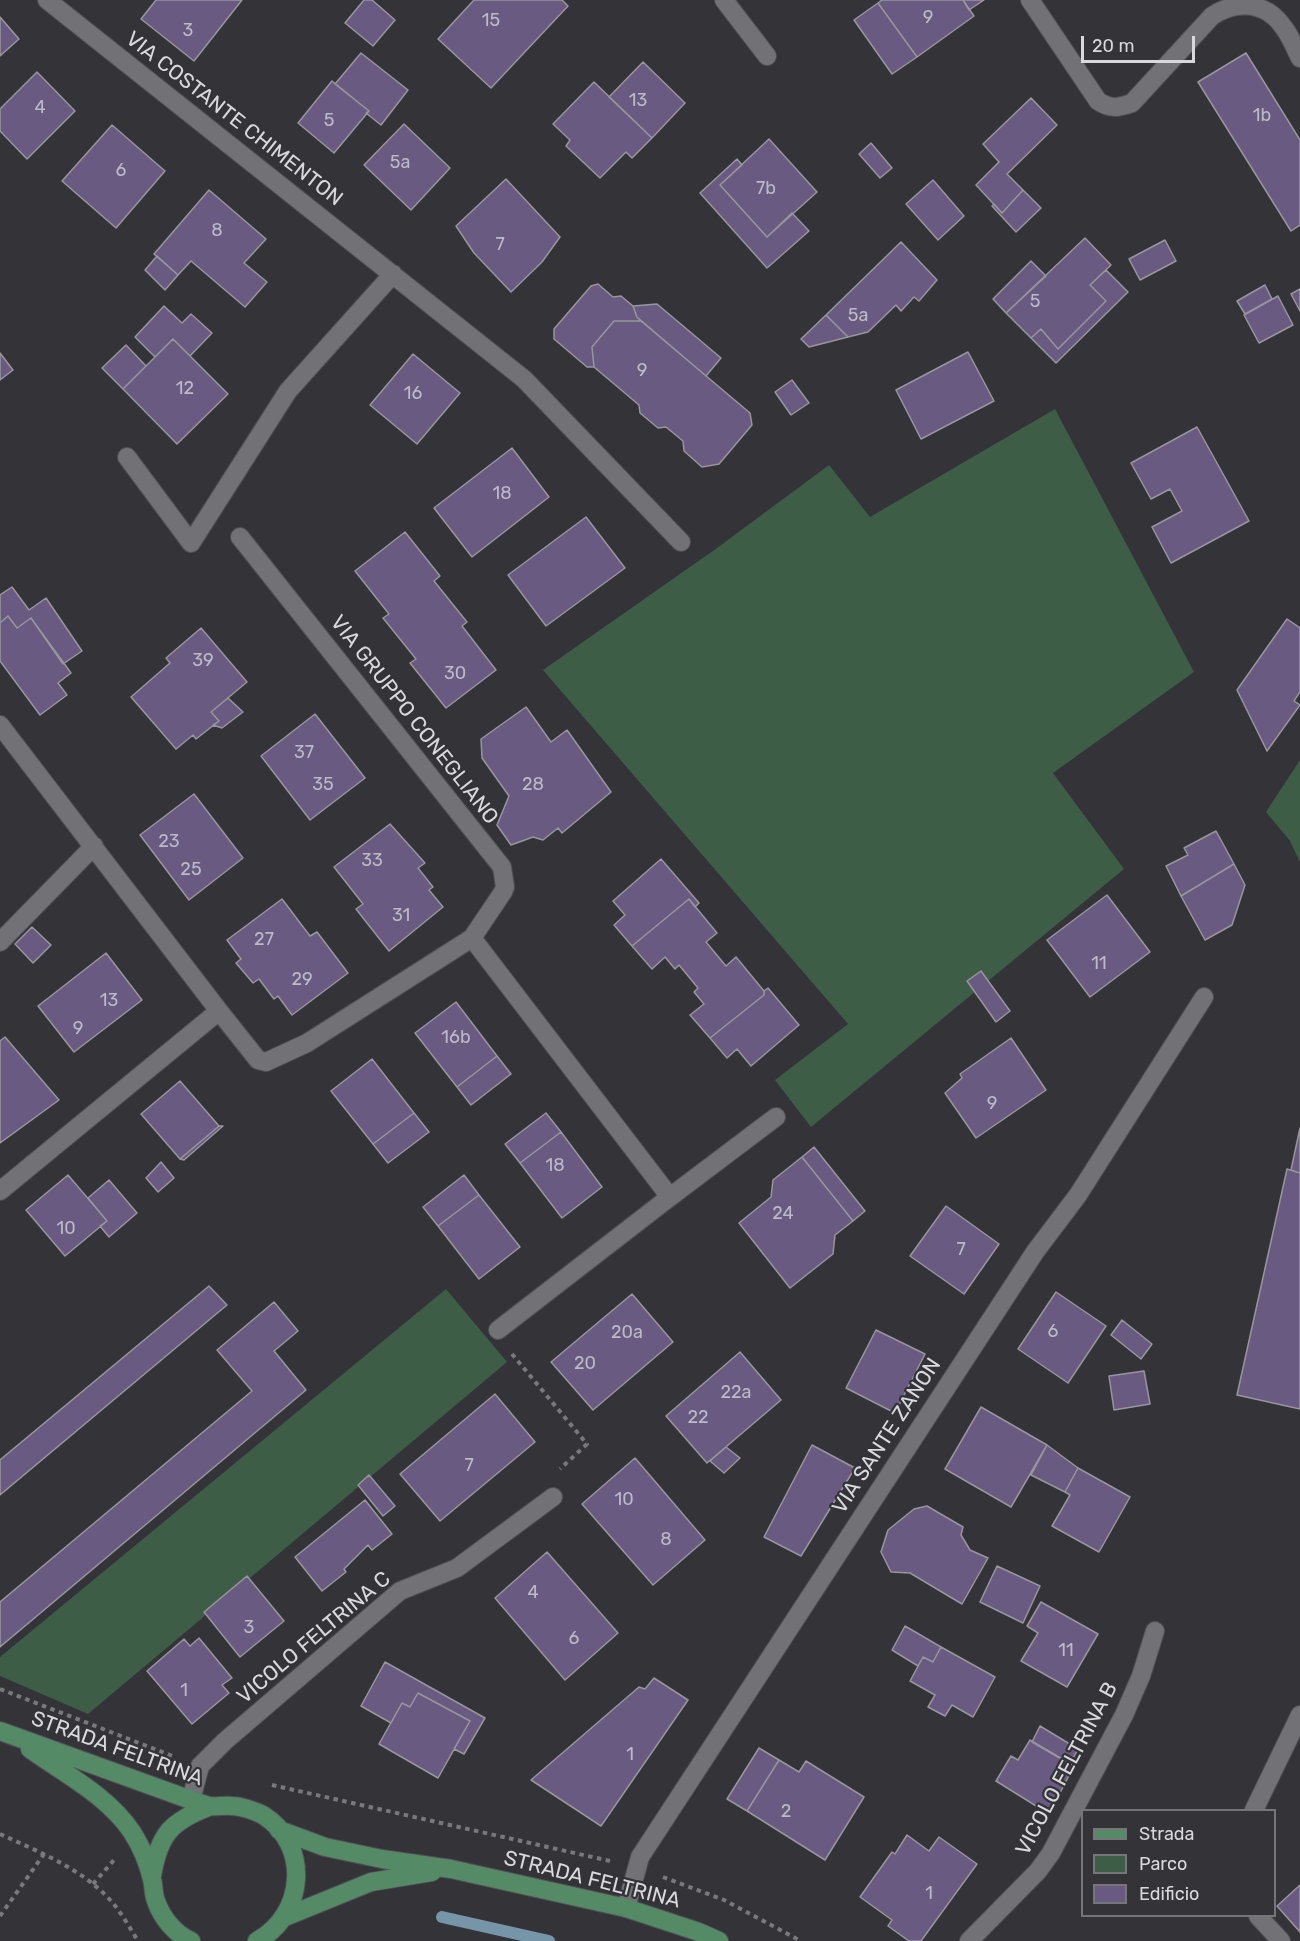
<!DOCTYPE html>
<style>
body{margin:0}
#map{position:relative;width:1300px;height:1941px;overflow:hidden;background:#333338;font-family:Rubik,sans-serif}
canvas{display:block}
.legend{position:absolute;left:1081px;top:1809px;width:195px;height:108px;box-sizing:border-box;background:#333338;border:2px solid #75757a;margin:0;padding:8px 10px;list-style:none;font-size:18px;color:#d9d9dc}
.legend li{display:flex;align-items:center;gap:12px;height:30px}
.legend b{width:30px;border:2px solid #75757a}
.scale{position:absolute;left:1081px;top:36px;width:114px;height:27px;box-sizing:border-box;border:3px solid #d9d9dc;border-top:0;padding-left:8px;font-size:18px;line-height:21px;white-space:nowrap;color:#d9d9dc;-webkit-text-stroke:4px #333338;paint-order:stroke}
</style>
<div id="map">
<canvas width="1300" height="1941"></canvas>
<ul class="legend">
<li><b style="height:8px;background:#548a66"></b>Strada</li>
<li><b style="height:16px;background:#3e5d47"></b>Parco</li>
<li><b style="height:16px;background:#695a82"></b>Edificio</li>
</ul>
<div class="scale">20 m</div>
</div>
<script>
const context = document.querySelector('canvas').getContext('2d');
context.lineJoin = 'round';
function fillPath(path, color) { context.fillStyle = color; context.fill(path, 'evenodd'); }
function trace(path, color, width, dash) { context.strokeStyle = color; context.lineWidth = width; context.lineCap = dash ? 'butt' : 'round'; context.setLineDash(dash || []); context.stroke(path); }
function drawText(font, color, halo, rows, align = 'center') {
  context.font = font + ' Rubik,sans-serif'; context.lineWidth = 4.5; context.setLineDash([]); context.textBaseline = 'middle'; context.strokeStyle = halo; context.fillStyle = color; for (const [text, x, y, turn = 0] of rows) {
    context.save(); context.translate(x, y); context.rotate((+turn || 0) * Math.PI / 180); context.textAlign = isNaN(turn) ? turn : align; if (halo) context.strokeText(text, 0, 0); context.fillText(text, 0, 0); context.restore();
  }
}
fillPath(new Path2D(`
 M1055,409L1194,672L1053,773L1124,869L811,1127L775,1080L848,1024L543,670L717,548L829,465L870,517Z
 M1300,760V862L1290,841L1266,812Z
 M446,1289L507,1362L88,1714L0,1676V1657Z`), '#3e5d47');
trace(new Path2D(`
 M442,1917L549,1941`), '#7695a9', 12);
const building = new Path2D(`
 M156,0H242L194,61L141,19Z
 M364,0H372L395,20L373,46L345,23Z
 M474,0H562L568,6L491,88L438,39Z
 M882,0H963L974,16L917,57L878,3Z
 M963,0H984L969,10Z
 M878,3L917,57L892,74L854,20Z
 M0,17L19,39L0,56Z
 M361,53L408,90L381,125L366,113L369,111L335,84Z
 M1246,53L1300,140V225L1291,231L1198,82Z
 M643,62L685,103L652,138L609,97Z
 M37,72L75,111L27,159L0,131V109Z
 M332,81L369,111L334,153L298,123Z
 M594,82L652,138L632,158L626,152L600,178L566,146L570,140L553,124Z
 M1031,98L1057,125L1007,174L1023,190L1002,213L976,185L999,162L983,144Z
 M404,124L450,168L411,210L364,165Z
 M112,125L165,171L116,228L62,181Z
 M769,139L817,192L767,237L720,185Z
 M871,143L892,168L880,178L859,154Z
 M737,159L742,165L720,185L767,237L792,213L809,231L767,268L700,193Z
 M506,179L560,237L542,262L511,292L474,253L456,226Z
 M933,180L964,216L938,240L906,204Z
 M209,190L266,239L244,263L267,282L245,307L191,261L178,275L154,254Z
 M1023,190L1041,208L1016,232L992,206L994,204L1002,213Z
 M1085,238L1111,265L1090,285L1106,301L1058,349L1041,329L1031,338L1006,313Z
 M1165,240L1176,261L1140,280L1129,259Z
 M901,242L937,280L919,301L914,297L901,311L896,305L868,332L848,337L826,315Z
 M157,256L178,275L165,290L145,270Z
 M1031,261L1046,276L1006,313L993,299Z
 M1106,270L1128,292L1056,363L1031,338L1041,329L1058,349L1106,301L1090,285Z
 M598,284L613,297L621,296L633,306L637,317L641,321H614L592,347L594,367H587L554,339V329L591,286Z
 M1265,285L1272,299L1245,314L1237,301Z
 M1300,289V311L1291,294Z
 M1278,296L1293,325L1259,343L1244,315Z
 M657,304L721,358L706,376L637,317L633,306Z
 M164,306L182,323L191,314L212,333L190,356L173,339L155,357L135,337Z
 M826,315L848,337L809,347L801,339Z
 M614,321H641L750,413L752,425L719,464L702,467L684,451L683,441L666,427L658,428L640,413L639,405L594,367L592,347Z
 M173,339L228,394L177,444L123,389Z
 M126,345L146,366L123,389L102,368Z
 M968,352L994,401L921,439L896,390Z
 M0,353L13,370L0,380Z
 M413,354L460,393L417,444L370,405Z
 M792,380L809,403L791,415L775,392Z
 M1197,427L1249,521L1171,563L1152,527L1182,511L1170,489L1151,499L1131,463Z
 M512,448L549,497L472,557L434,508Z
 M586,517L625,568L546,626L508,575Z
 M405,532L440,576L434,581L467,622L462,626L496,670L446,708L410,663L416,659L383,618L389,614L355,571Z
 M12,587L29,610L46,598L82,651L63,664L31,618L17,628L8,616L0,623V595Z
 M8,616L17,628L31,618L71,673L58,683L67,695L40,715L0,661V623Z
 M1287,619L1300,628V692L1294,701L1300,705L1267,751L1237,690Z
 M201,628L247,682L211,712L219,721L196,739L193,735L176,749L131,697L170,663L166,658Z
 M228,698L243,712L222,728L213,725L219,721L211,712Z
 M526,707L551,742L567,730L611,792L562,833L558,828L543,840L533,837L511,845L497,825L509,796L482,758L481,739Z
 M315,714L365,778L310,820L261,756Z
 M194,794L243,858L189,900L140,835Z
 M390,824L425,863L418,868L433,887L429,890L443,907L389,951L356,909L363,904L334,867Z
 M1216,831L1234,864L1181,896L1166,866L1188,855L1184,848Z
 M661,859L699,903L695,907L689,899L632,946L614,925L625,915L613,901Z
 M1234,864L1245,885L1232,925L1205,940L1181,896Z
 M1107,895L1150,952L1090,997L1047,940Z
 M282,899L310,936L317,932L348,973L292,1015L278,996L274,999L259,979L253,983L236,963L241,959L227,940Z
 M689,899L717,933L706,942L726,966L736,957L764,991V995L710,1038L690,1015L704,1004L694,992L698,988L679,965L675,969L665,957L652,969L632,946Z
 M32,927L51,945L33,963L15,944Z
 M106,953L142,1000L74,1052L38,1006Z
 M981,971L1010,1011L996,1022L967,981Z
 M768,988L799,1025L751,1066L737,1049L727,1058L710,1038L764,995V991Z
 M456,1002L497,1056L457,1087L415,1033Z
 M5,1037L59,1100L0,1143V1041Z
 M1011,1038L1046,1090L976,1138L945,1093L962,1078L960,1074Z
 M497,1056L511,1074L471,1105L457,1087Z
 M372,1059L414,1113L373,1144L331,1091Z
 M180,1081L219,1126L180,1159L141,1114Z
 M414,1113L429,1132L388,1163L373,1144Z
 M546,1113L561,1132L520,1163L505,1144Z
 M219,1126H223L184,1160L180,1159Z
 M1300,1128V1173L1291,1170Z
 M561,1132L602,1187L562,1218L520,1163Z
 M814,1147L865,1211L853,1221L802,1157Z
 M802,1157L853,1221L835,1235L833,1254L790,1288L739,1223L771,1197L773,1180Z
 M161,1162L174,1178L158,1192L146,1178Z
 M1287,1169L1300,1173V1409L1237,1395Z
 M68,1175L107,1221L65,1256L26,1210Z
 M464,1175L479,1195L438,1226L423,1207Z
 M109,1180L137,1213L109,1237L100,1226L107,1221L88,1198Z
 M479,1195L520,1247L479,1279L438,1226Z
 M946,1206L999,1244L964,1294L910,1256Z
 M209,1286L227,1305L0,1495V1460Z
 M1056,1292L1106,1326L1068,1383L1018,1349Z
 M632,1294L673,1342L593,1410L551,1362Z
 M274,1302L298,1331L274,1351L306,1390L0,1647V1602L252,1391L217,1350Z
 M1122,1320L1152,1344L1141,1359L1111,1335Z
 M876,1330L925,1354L895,1413L846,1388Z
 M740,1352L781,1400L707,1463L666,1416Z
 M1144,1371L1150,1404L1114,1410L1109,1376Z
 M495,1394L535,1442L440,1521L400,1474Z
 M981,1407L1047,1445L1011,1507L945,1469Z
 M812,1445L855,1468L801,1556L764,1537Z
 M1047,1445L1078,1468L1065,1492L1031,1475Z
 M726,1447L740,1458L724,1473L710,1461Z
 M635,1458L705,1540L653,1585L582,1504Z
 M1078,1468L1130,1497L1099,1552L1052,1526L1070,1495L1065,1492Z
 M369,1475L395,1506L383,1516L358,1485Z
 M365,1500L392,1534L372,1550L368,1545L344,1569L346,1572L322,1591L295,1557Z
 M927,1506L963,1527L961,1535L970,1550L988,1558L962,1604L910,1573L891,1572L881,1552L888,1530L914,1509Z
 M547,1552L618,1633L565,1680L495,1598Z
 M997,1566L1040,1586L1023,1623L980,1602Z
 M247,1576L284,1621L240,1657L204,1612Z
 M1041,1602L1098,1634L1067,1687L1021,1661L1038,1633L1027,1626Z
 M905,1626L941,1647L933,1662L923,1657L918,1666L892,1650Z
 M199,1638L232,1678L222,1685L229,1693L192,1724L147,1671L184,1639L190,1646Z
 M941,1647L995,1677L973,1717L952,1705L945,1716L928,1707L935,1695L910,1681L923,1657L933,1662Z
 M385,1662L485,1718L464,1754L454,1749L470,1721L418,1693L410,1707L402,1703L391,1723L361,1706Z
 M654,1678L688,1700L601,1826L531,1780L639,1687L645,1689Z
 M418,1693L470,1721L438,1778L379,1744L402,1703L410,1707Z
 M1040,1726L1078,1749L1070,1764L1032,1742Z
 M1030,1740L1074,1766L1049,1814L996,1781L1011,1756L1018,1760Z
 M759,1748L779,1760L747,1811L727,1799Z
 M779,1760L799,1772L806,1761L864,1797L825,1860L747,1811Z
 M907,1835L929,1851L939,1837L977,1864L921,1941H909L888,1926L892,1920L860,1897L892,1852L895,1854Z
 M1300,1885V1932L1277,1906Z`);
fillPath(building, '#695a82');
trace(building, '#98969c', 1.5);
const minor = new Path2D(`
 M47,0L524,379L681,542
 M724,0L767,56
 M1030,0L1098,101C1110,109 1118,108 1132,103L1212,16C1236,0 1266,1 1284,28C1291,37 1295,48 1300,58
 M127,457L191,543L288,391L393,274
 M0,725L219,1011
 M472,938L670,1197L498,1330
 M0,942L94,846
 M0,1191L219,1011L258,1060L266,1062L307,1043L472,938L503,892L505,887L502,867L240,537
 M670,1197L776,1117
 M191,1800L200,1766L225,1741L400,1591L457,1568L553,1497
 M1254,1810L1300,1715
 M626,1908L640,1857L1035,1252L1078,1195L1204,997
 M1258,1916L1281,1941
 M969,1941L1038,1871L1051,1853L1124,1715L1141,1676L1155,1631`);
const primary = new Path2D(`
 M0,1731L191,1800C197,1802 203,1804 209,1806C216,1807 224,1805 232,1806C241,1806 255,1811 263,1815C311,1845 305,1915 257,1941
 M30,1749C65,1774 108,1796 132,1832C141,1846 148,1863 152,1879C154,1886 153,1894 156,1901C162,1918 175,1934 191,1941
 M279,1830L325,1847L382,1859L451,1869L626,1908L699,1932L719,1941
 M152,1876C159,1834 171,1821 211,1806
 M285,1917L371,1882L432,1872`);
trace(minor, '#505054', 20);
trace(primary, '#505054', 20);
trace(new Path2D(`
 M512,1354L587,1444L560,1469
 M0,1689L175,1757
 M272,1785L610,1861
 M0,1834C39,1852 83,1869 112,1902C122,1914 130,1928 138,1941
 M663,1877L724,1900L801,1941
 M93,1884L114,1860
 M0,1916L44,1854`), '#79797d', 4, [4.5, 4.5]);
trace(minor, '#717176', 18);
trace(primary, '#548a66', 18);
drawText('18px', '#bdb9c6', null, [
 ["9",928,18],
 ["15",491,21],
 ["3",188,31],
 ["13",638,101],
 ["4",40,108],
 ["1b",1262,116],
 ["5",329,121],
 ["5a",400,163],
 ["6",121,171],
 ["7b",766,189],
 ["8",217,231],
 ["7",500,245],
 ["5",1035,302],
 ["5a",858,316],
 ["9",642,371],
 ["12",185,389],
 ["16",413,394],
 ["18",502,494],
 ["39",203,661],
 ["30",455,674],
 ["37",304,753],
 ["35",323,785],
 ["28",533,785],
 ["23",169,842],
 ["33",372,861],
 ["25",191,870],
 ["31",401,916],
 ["27",264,940],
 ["11",1099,964],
 ["29",302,980],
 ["13",109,1001],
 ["9",78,1029],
 ["16b",456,1038],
 ["9",992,1104],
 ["18",555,1166],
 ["24",783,1214],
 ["10",66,1229],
 ["7",961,1250],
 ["6",1053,1332],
 ["20a",627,1333],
 ["20",585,1364],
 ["22a",736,1393],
 ["22",698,1418],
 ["7",469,1466],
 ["10",624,1500],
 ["8",666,1540],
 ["4",533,1593],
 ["3",249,1628],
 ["6",574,1639],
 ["11",1066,1651],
 ["1",184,1691],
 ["1",630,1755],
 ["2",786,1812],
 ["1",929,1894]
]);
drawText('21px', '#d9d9dc', '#333338', [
 ["VIA COSTANTE CHIMENTON",234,119,38],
 ["VIA GRUPPO CONEGLIANO",414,720,52],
 ["VIA SANTE ZANON",887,1436,-57],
 ["VICOLO FELTRINA C",314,1638,-40],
 ["STRADA FELTRINA",117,1749,20],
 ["VICOLO FELTRINA B",1067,1769,-62],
 ["STRADA FELTRINA",592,1880,14]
]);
</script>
